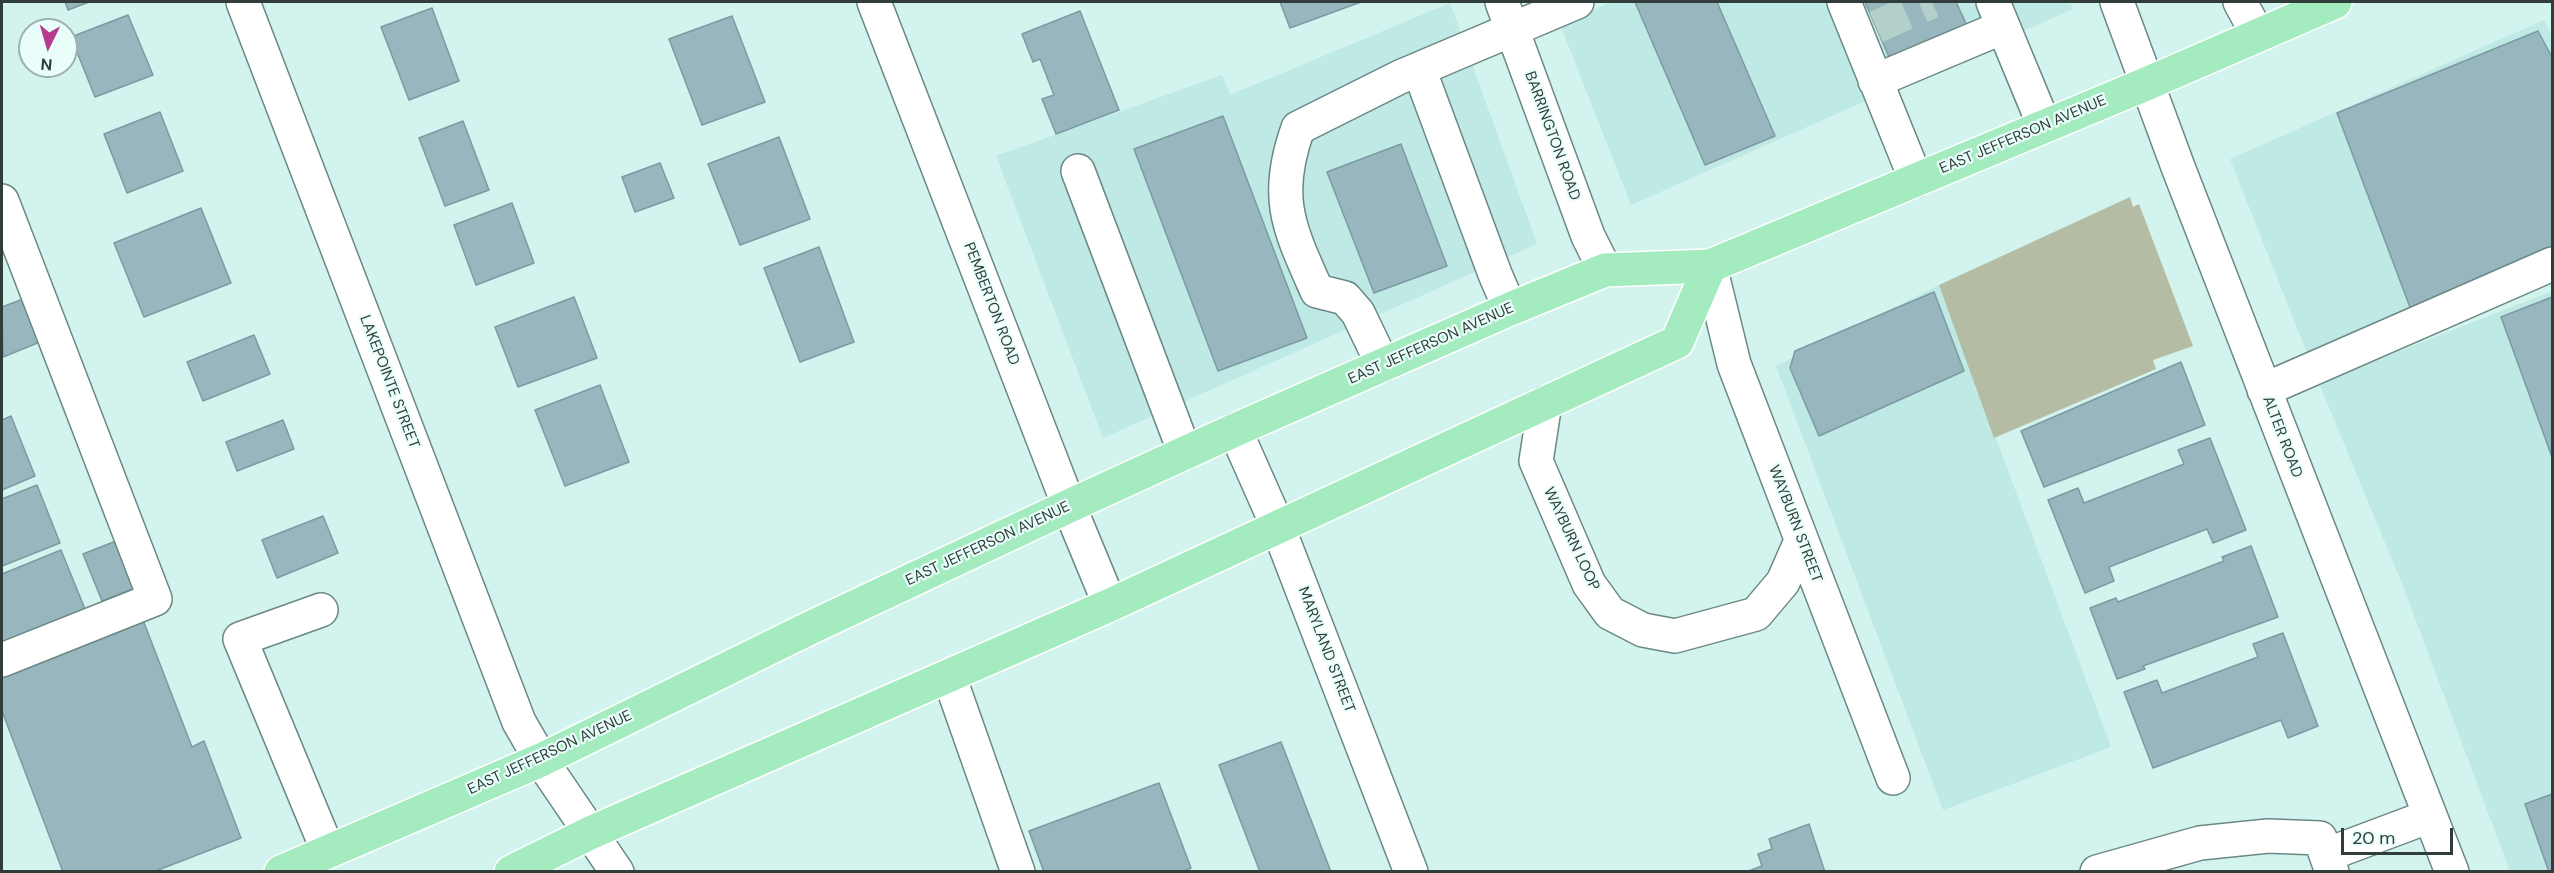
<!DOCTYPE html>
<style>
body{margin:0}
#map{position:relative;width:2554px;height:873px;overflow:hidden;background:#d2f3ee;font-family:"DM Sans",sans-serif}
canvas{display:block}
.frame{position:absolute;inset:0;border:3px solid #303d3b;pointer-events:none}
.north{position:absolute;left:18px;top:18px;width:60px;height:60px;box-sizing:border-box;background:#e9fefa;border:2px solid #9fb1ae;border-radius:50%;rotate:185deg;font-size:16px;font-weight:700;line-height:24px;text-align:center;color:#303d3b}
.north::after{content:'';display:block;margin:auto;width:21px;height:27px;background:#b63b8e;clip-path:polygon(50% 0,100% 100%,50% 72%,0 100%)}
.scale{position:absolute;left:2341px;top:828px;width:112px;height:27px;box-sizing:border-box;border:3px solid #303d3b;border-top:0;padding-left:8px;font-size:18px;line-height:21px;white-space:nowrap;color:#303d3b;-webkit-text-stroke:4px #e9fefa;paint-order:stroke}
</style>
<div id="map">
<canvas width="2554" height="873"></canvas>
<div class="frame"></div>
<div class="north">N</div>
<div class="scale">20 m</div>
</div>
<script>
const context = document.querySelector('canvas').getContext('2d');
context.lineJoin = 'round';
function fillPath(path, color) { context.fillStyle = color; context.fill(path, 'evenodd'); }
function trace(path, color, width, dash) { context.strokeStyle = color; context.lineWidth = width; context.lineCap = dash ? 'butt' : 'round'; context.setLineDash(dash || []); context.stroke(path); }
function drawText(font, color, halo, rows, align = 'center') {
  context.font = font + ' "DM Sans",sans-serif'; context.lineWidth = 4.5; context.setLineDash([]); context.textBaseline = 'middle'; context.strokeStyle = halo; context.fillStyle = color; for (const [text, x, y, turn = 0] of rows) {
    context.save(); context.translate(x, y); context.rotate((+turn || 0) * Math.PI / 180); context.textAlign = isNaN(turn) ? turn : align; if (halo) context.strokeText(text, 0, 0); context.fillText(text, 0, 0); context.restore();
  }
}
fillPath(new Path2D(`
 M1611,2H2070L2073,9L1631,205L1560,24Z
 M1450,3L1537,244L1103,438L996,156L1222,75L1230,95Z
 M2544,20L2552,37V252L2309,358L2230,159Z
 M1939,285L2111,747L1943,810L1776,366Z
 M2552,291V871H2510L2403,586L2319,383Z`), '#bfe9e4');
fillPath(new Path2D(`
 M2130,197L2133,207L2139,204L2193,346L2153,360L2156,369L1994,438L1939,285Z`), '#b4bda3');
const building = new Path2D(`
 M65,2H89L68,10Z
 M1280,2H1361L1290,28Z
 M1635,2H1717L1775,136L1705,165Z
 M1865,2H1956L1970,32L1893,66Z
 M432,8L459,81L409,100L381,27Z
 M1080,11L1119,110L1056,134L1042,99L1054,95L1040,59L1033,62L1022,34Z
 M128,15L153,75L95,97L71,37Z
 M732,16L765,102L702,125L669,39Z
 M2538,31L2552,57V248L2411,310L2337,113Z
 M160,112L183,171L127,193L104,134Z
 M1223,116L1307,338L1218,371L1134,149Z
 M463,121L489,190L445,206L419,138Z
 M779,137L810,219L740,245L708,164Z
 M1401,144L1447,266L1374,293L1327,172Z
 M660,163L674,198L635,212L622,177Z
 M512,203L534,263L476,285L454,225Z
 M201,208L231,283L144,317L114,243Z
 M819,247L854,342L800,362L764,268Z
 M1934,292L1964,371L1819,436L1790,368L1795,351Z
 M574,297L597,358L518,387L495,327Z
 M2552,297V457L2501,317Z
 M23,299L40,342L3,357L2,307Z
 M254,335L270,374L203,401L187,362Z
 M2181,362L2205,425L2044,487L2021,431Z
 M600,385L629,462L565,486L535,410Z
 M11,416L35,476L2,490V420Z
 M283,420L294,449L237,471L226,442Z
 M2210,438L2246,530L2213,543L2207,529L2109,567L2114,581L2085,593L2048,500L2078,488L2084,503L2184,464L2178,450Z
 M37,485L60,543L2,566V499Z
 M323,516L338,553L277,578L262,540Z
 M116,541L135,588L102,601L83,554Z
 M2251,546L2278,617L2143,666L2145,669L2117,679L2090,608L2116,598L2118,602L2224,561L2222,557Z
 M61,550L85,609L2,642V574Z
 M143,620L192,747L204,741L241,838L153,872H63L2,711V674Z
 M2283,633L2318,726L2288,738L2281,720L2153,768L2124,692L2157,680L2162,693L2258,657L2253,644Z
 M1281,742L1331,872H1260L1219,765Z
 M1159,783L1191,868L1182,872H1044L1029,831Z
 M2552,794V872H2549L2525,804Z
 M1809,824L1825,872H1746L1762,866L1758,854L1772,849L1769,839Z`);
fillPath(building, '#97b6be');
trace(building, '#7c9aa3', 1.5);
trace(new Path2D(`
 M1876,27L1932,2`), '#b2cfca', 33, [33, 16]);
const minor = new Path2D(`
 M243,2L519,722L541,760L617,872
 M874,2L1069,506L1110,605
 M1502,2L1588,236L1605,270
 M1844,2L1916,180
 M1993,2L2044,125
 M2117,2L2178,167L2452,872
 M2240,2L2258,35
 M1419,69L1495,274L1510,309
 M1875,81L2003,27
 M1078,171L1185,453
 M2,201L155,599L2,660
 M1710,266L1734,364L1893,778
 M1383,365L1358,313L1345,298L1317,291C1289,228 1273,198 1298,128L1400,77L1577,2
 M2264,390L2552,264
 M1545,403L1536,461L1589,584L1610,613L1643,630L1675,636L1756,614L1783,582L1801,541
 M1235,430L1278,527L1411,872
 M321,610L240,639L328,851
 M949,676L1018,872
 M2326,855L2430,816
 M2097,872L2200,843L2268,836L2320,838L2332,872`);
const major = new Path2D(`
 M281,872L541,760L814,626L1069,506L1235,430L1510,309L1605,270L1710,266L2146,84L2335,2
 M511,872L590,833L1110,605L1677,342L1710,266`);
trace(minor, '#6a8884', 36);
trace(major, '#fff', 36);
trace(minor, '#fff', 33);
trace(major, '#a4ecbf', 33);
drawText('15px', '#303d3b', '#e9fefa', [
 ["EAST JEFFERSON AVENUE",2023,135,-23],
 ["BARRINGTON ROAD",1552,136,70],
 ["PEMBERTON ROAD",991,304,69],
 ["EAST JEFFERSON AVENUE",1431,344,-24],
 ["LAKEPOINTE STREET",389,382,69],
 ["ALTER ROAD",2282,437,69],
 ["WAYBURN STREET",1795,524,69],
 ["WAYBURN LOOP",1571,539,65],
 ["EAST JEFFERSON AVENUE",988,544,-25],
 ["MARYLAND STREET",1326,650,69],
 ["EAST JEFFERSON AVENUE",550,753,-25]
]);
</script>
